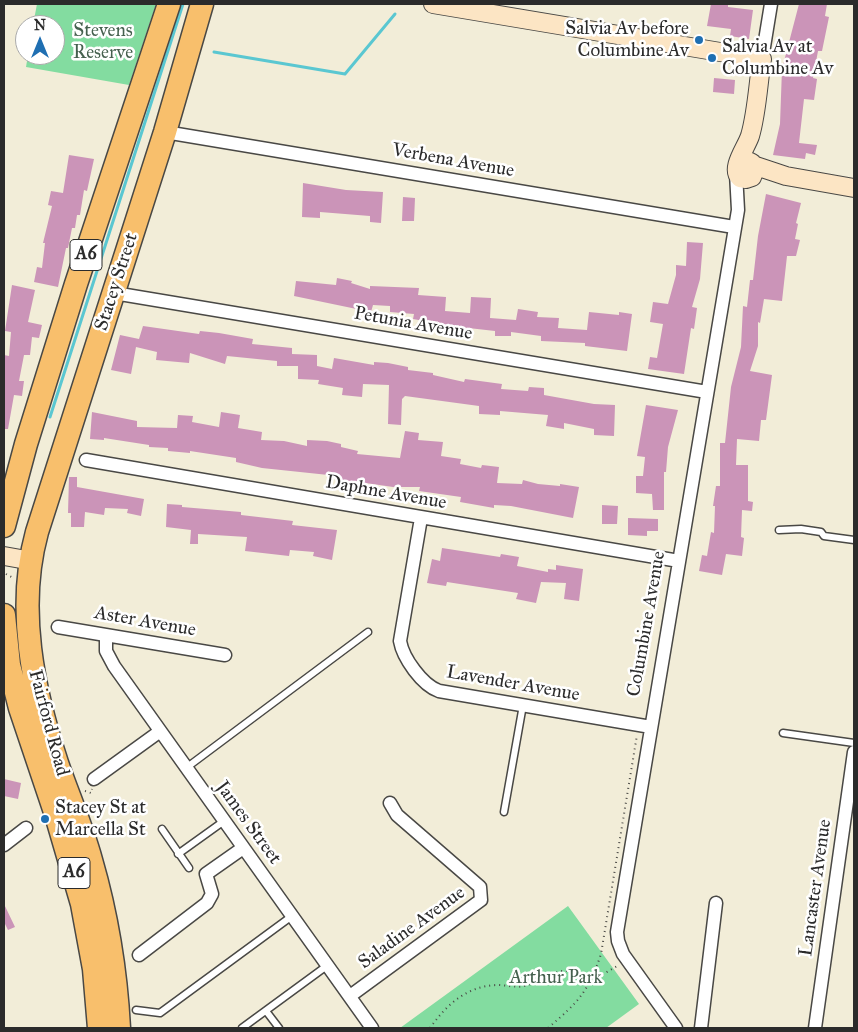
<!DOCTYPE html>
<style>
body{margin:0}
#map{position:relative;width:858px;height:1032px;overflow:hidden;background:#f2edd8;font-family:"IM FELL Great Primer",serif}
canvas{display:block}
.frame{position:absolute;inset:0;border:5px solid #2b2b2b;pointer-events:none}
.north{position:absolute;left:15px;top:15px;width:50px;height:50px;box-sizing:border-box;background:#fff;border:1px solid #aaa;border-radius:50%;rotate:0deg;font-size:14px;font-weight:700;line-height:20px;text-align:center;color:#2b2b2b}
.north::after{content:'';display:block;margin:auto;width:18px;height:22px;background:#1f6fb2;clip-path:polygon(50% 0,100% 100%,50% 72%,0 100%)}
</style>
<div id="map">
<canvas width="858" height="1032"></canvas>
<div class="frame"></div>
<div class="north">N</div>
</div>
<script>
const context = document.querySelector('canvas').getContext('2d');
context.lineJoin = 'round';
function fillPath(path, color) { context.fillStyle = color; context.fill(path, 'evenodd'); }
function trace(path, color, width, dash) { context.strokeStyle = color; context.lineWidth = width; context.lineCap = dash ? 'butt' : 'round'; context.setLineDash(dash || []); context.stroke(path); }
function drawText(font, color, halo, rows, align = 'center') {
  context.font = font + ' "IM FELL Great Primer",serif'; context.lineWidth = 5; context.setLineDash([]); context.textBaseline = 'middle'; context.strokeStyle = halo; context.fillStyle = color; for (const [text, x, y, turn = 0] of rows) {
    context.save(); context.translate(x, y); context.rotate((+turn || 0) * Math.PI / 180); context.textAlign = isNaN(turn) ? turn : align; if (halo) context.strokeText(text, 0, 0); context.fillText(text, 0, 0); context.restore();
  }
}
fillPath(new Path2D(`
 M37,4H156L129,85L26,67L28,55H55V25H33Z
 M568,906L639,1004L606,1028H400Z`), '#83dca0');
trace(new Path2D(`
 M214,52L345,74L395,14
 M50,417L183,4`), '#5ac7d1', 3);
fillPath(new Path2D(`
 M711,4H728V7L753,10L749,39L730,36L731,29L707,26Z
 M799,4H827L825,16L829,17L822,51H818L813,78L817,79L814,100L804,99L799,143L817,145L815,155L806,153L805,159L773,155L780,124L782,69Z
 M714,78L735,80L734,94L713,92Z
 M69,155L94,159L87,191L84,190L80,215H77L75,228H72L68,248H66L58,287L34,282L37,267L42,268L45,243H43L52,206L48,205L51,191L63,193Z
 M303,183L346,190L383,192L381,223L370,222V216L320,212V218L302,217Z
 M766,194L801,203L796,223L798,224L795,239L800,240L796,256H787L782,301L764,299L760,323L758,322V346L750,371L772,375L766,420H761L759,441L737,439L736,465H748V501L753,502L752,511L742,510L741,537L744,538L742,556L726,554L722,575L699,571L702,555L707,556L711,532L714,533L715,506H713L716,486H720V443H725L731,387L741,347L743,306L747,307L750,280H753L758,236Z
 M403,197L415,198L414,221H402Z
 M687,242L703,243L700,279L692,307L697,308L694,329L691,328L684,374L648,369L650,357L657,358L663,324L650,322L653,302L668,304L676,275V265L686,266Z
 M337,278L352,281L351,283L370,289V286L419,288L418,295L446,297L445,311L470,313L471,297L491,298L490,318L516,320L518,309L538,312L537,317L559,318L558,328L587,330L589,312L619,315V312L632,314L627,351L585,346V343L541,341V336L511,332V336H495V331L424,323V321L413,319L414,314L390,312V306L373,305L371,312L294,296L296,281L336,285Z
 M12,285L35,290L28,322L42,325L39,338L32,337L30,355H24L19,381H24L22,396L14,395L8,429H4V355L9,356L11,332L5,331Z
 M143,326L199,334L200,331L219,333L253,339L252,344L292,348V354L317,355V366L332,369L334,358L374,365V362L388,363L408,367V370L433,373V375L464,382L465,379L502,384L501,389L528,391L529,387L544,388V395L594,404L615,405L614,436L594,435V429L564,423V429L546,426L548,415L500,411V415L479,414V406L405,396L402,399L401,425L388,424L389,385L363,384L362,397L342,395L343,388L318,384L319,380L298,379V366H277V361L227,356L225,364L190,353L189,363L156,360L157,352L136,347L131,374L111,370L120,335L139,339Z
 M646,405L678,410L668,447L666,472H664V510H653L652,494L636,493V476H643L645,457L637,456Z
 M92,412L137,421V427L177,428L178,415L193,416L192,422L219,427L221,412L240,415L238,428L262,432L261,440L284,441L307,446V440L327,441L341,444V447L358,451L357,454L400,458L405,431L419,433L418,440L443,442L441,456L461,459L460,464L481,468L482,465L499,467L497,483L522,484L523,480L538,484L560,486V484L579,487L573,518L511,506L494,505V508L460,502L461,497L419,491L420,487H393L352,481V483L338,480V476L262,468L236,462V458L190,451V453L168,451V448L149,447V445L104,438V440L90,439Z
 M69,477H77V487L144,499L141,516L127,513L128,509L105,508L104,515L85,512L84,527H71V513H68Z
 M167,504L182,505V507L241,512V515L293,521L292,525L337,530L332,560L313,556L314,552L290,550L289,556L245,551L247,537L198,534V544H190L191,530L166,527Z
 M602,505L618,506L617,524H602Z
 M628,518L658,519V531H647V536L628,535Z
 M442,548L500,557L501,554L519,557L517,566L548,572V569L556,570V565L583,569L579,601L564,599L566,583L541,582L536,603L516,599L518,593L447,582L446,586L427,583L432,559L440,561Z
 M4,779L21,783L18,799L4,796Z
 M4,904L15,927L8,930L4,922Z`), '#cb94b8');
const lane = new Path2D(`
 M779,530L801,529L821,532L824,536L854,540
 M783,733L854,743
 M186,768L368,632
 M504,812L523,705
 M162,829L189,868
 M178,854L224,821
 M136,1010L160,1013L292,916
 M266,1011L279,1028
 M242,1028L328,965`);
const street = new Path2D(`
 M762,59L771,4
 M165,132L734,227
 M114,293L707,392
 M86,460L679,561
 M421,518L400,641C403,658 422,685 439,691L651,727
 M58,627L225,655
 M106,635V651L114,666L372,1028
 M94,779L159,732
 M4,845L26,828
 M139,955L207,903L212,894L206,874L243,848
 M350,996L481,900L480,887L397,815L390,803
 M676,1028L623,954L618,941L617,932L738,210L736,173
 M701,1028L716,903
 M815,1028L854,752`);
const secondary = new Path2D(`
 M433,4L762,59C758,84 757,112 750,136C746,148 730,168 740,178L746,179L752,177L755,169L752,163L746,160L738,164
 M753,165L786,176L854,188
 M4,556L32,561`);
const highway = new Path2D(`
 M4,526L26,444L76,284L169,4
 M4,615L9,665L20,708L56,815L82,904L94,969L99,1028
 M119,1028C116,971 107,915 91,860C82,827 68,795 57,763C33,690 16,608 37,532L165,132L202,4`);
trace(lane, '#494845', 9);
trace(street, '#494845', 15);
trace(secondary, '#494845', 20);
trace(highway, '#494845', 25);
trace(new Path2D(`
 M6,574L13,578
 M85,791L91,793L92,789
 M430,1028C447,1004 467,986 497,985C506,985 516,988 524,986C555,979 556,959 591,981L619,965
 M548,1028C578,1002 588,993 601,954L637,735`), '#494845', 2, [1, 4]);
trace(lane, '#fff', 6);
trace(street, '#fff', 12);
trace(secondary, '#fce5c4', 18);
trace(highway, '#f8bf6c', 22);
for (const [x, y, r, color] of [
 [699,40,5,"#1f6fb2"],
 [712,58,5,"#1f6fb2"],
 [45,819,5,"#1f6fb2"]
]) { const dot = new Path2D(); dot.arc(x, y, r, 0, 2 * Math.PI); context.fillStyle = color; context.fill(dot); trace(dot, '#fff', 2); }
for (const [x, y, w] of [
 [86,255,32],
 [74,873,32]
]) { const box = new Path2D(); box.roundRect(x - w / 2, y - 15.5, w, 31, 4); context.fillStyle = '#fff'; context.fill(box); trace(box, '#2b2b2b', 1); }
drawText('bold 18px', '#2b2b2b', null, [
 ["A6",86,255],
 ["A6",74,873]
]);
drawText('19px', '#2b2b2b', '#fff', [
 ["Salvia Av before",689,29,"right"],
 ["Columbine Av",689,51,"right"],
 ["Salvia Av at",722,47],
 ["Columbine Av",722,69],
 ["Stacey St at",55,808],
 ["Marcella St",55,830]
], 'left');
drawText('19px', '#45604e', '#fff', [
 ["Stevens",103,31],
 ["Reserve",103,53],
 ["Arthur Park",556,978]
]);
drawText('19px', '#2b2b2b', '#fff', [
 ["Verbena Avenue",453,161,10],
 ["Stacey Street",117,282,-72],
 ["Petunia Avenue",413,324,10],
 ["Daphne Avenue",386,493,10],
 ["Aster Avenue",145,622,10],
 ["Columbine Avenue",647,624,-80],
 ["Lavender Avenue",513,684,10],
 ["Fairford Road",48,723,75],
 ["James Street",248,823,54],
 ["Lancaster Avenue",816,888,-82],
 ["Saladine Avenue",412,928,-36]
]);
</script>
